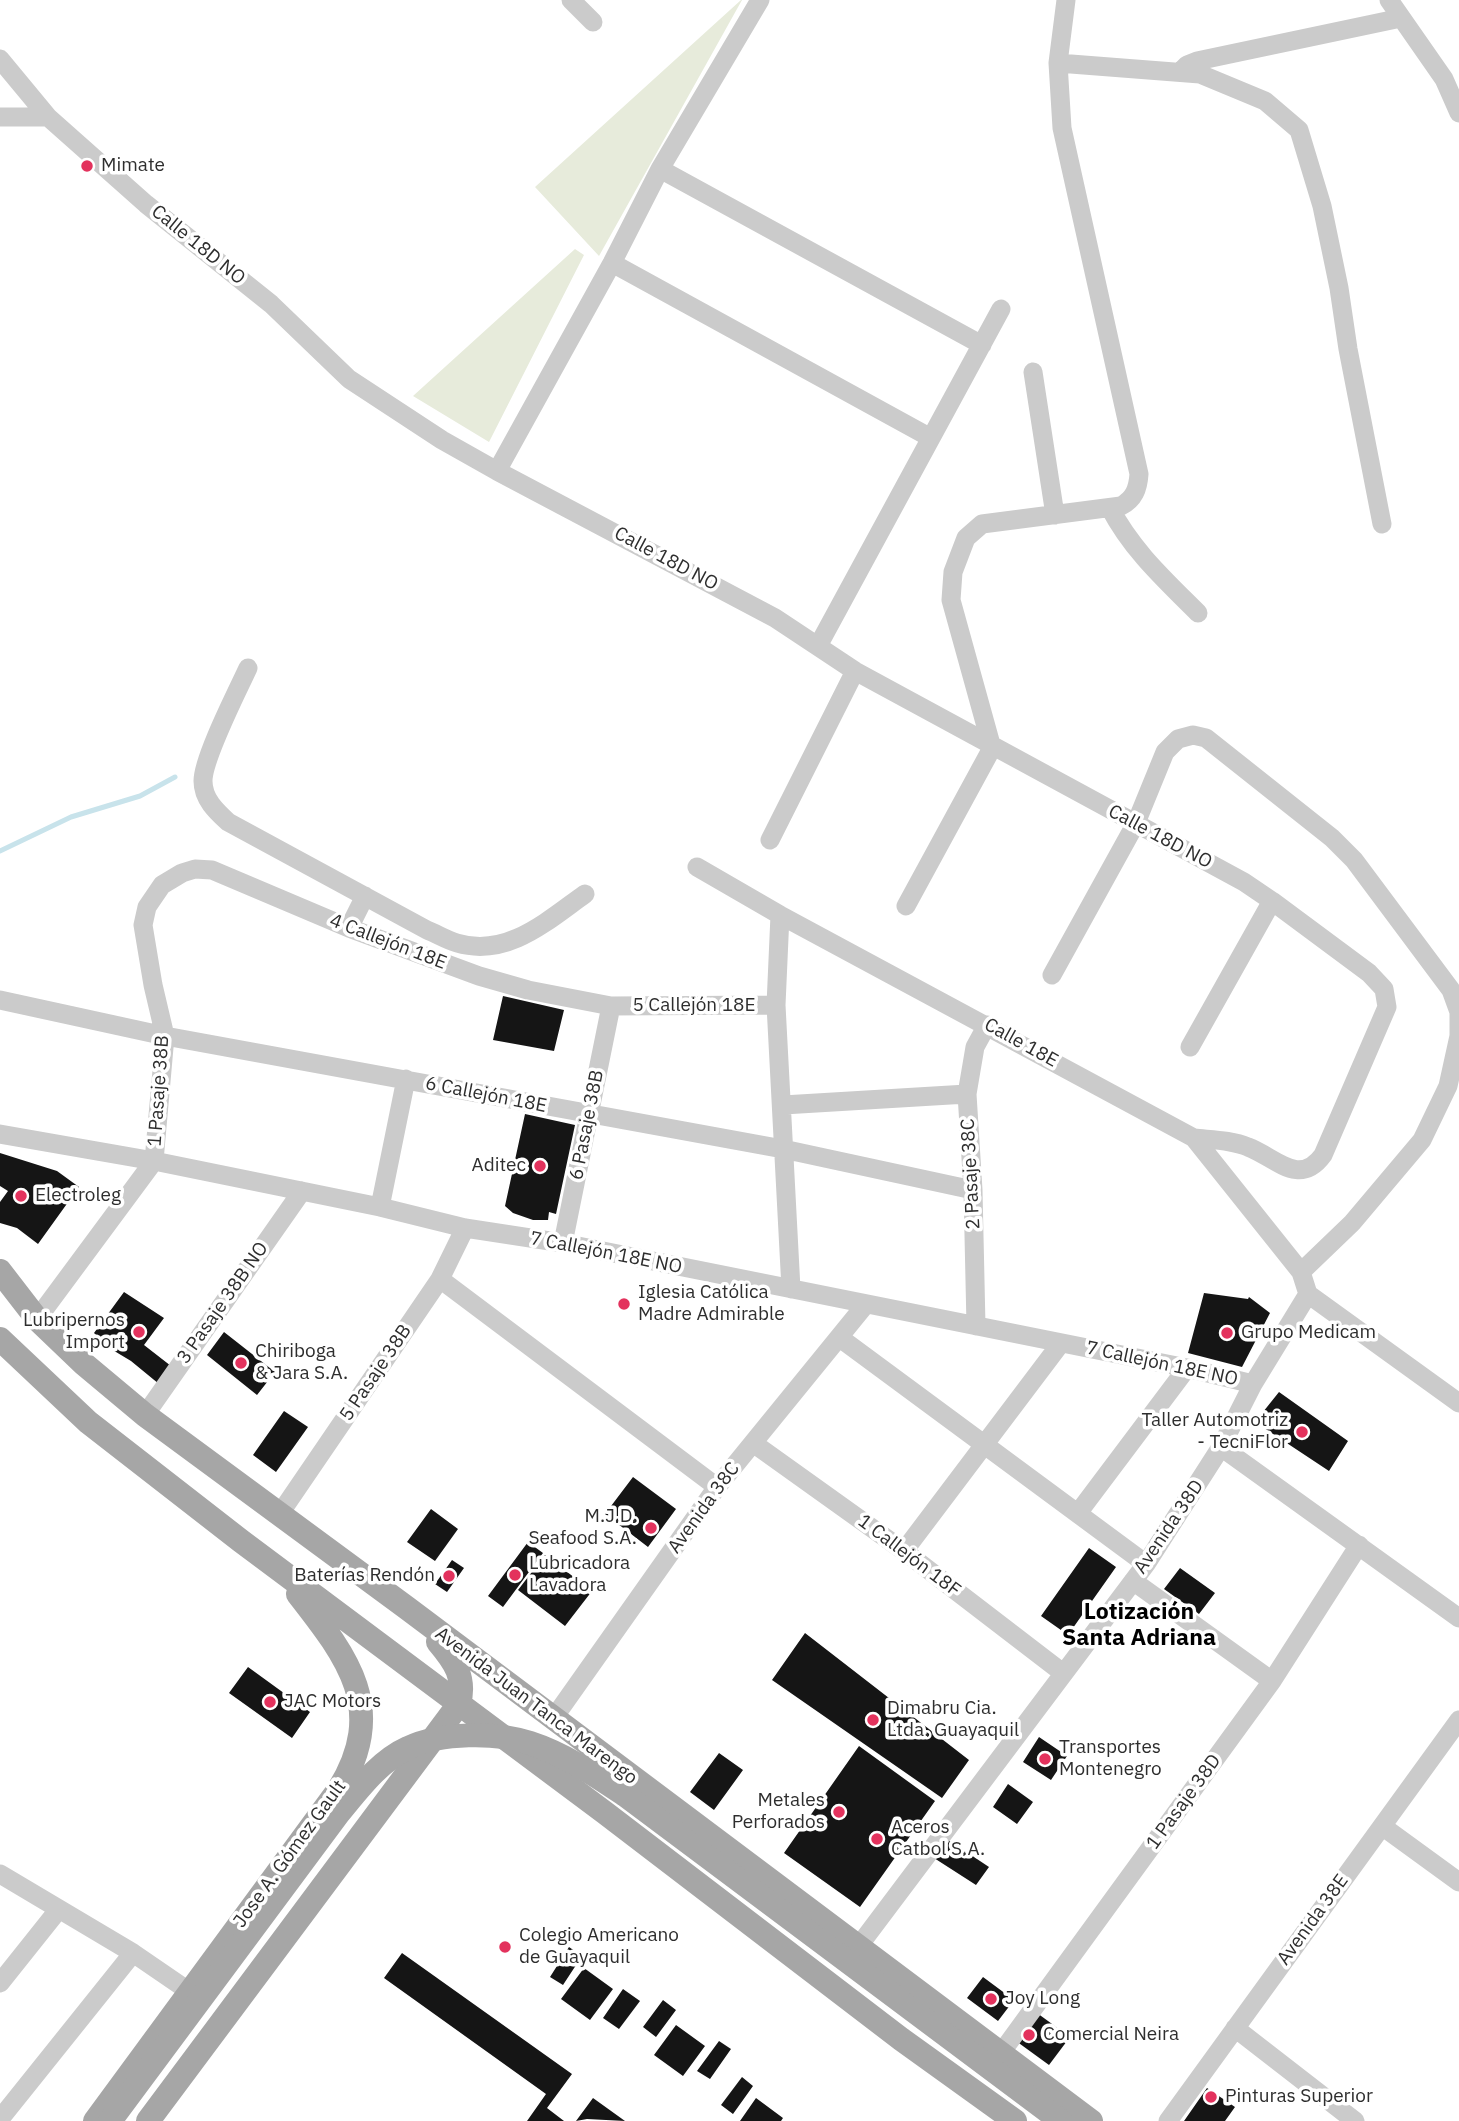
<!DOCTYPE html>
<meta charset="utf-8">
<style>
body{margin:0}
canvas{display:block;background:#fff}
</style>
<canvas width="1459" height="2121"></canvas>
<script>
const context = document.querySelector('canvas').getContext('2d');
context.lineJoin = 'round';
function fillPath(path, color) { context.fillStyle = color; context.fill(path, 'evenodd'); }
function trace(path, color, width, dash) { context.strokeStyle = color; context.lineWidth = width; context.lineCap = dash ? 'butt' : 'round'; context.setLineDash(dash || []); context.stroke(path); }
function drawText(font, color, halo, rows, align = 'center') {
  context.font = font + ' "IBM Plex Sans",sans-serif'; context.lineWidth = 7; context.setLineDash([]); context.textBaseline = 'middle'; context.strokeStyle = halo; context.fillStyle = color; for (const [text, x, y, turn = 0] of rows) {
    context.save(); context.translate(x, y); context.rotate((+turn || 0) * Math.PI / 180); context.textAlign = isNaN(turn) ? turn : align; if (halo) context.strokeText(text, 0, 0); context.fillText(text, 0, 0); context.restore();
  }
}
fillPath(new Path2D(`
 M741,0H742L599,256L535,187Z
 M575,249L584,255L489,442L413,396Z`), '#e7ebdb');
trace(new Path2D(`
 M0,851L71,817L140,796L175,777`), '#c8e3eb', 5);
fillPath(new Path2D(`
 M503,996L564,1010L554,1051L493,1040Z
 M525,1114L575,1125L556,1214L549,1212L548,1220H533L513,1213L505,1206Z
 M0,1153L57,1171L79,1187L38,1244L17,1228L0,1223V1202L8,1191L0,1186Z
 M124,1292L164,1318L144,1345L171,1366L159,1384L131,1361L111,1349L94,1333Z
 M1204,1293L1248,1299L1249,1297L1270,1313L1242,1367L1188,1353Z
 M224,1332L275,1372L257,1395L207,1355Z
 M1279,1392L1348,1441L1329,1471L1255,1422Z
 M284,1411L308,1427L276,1472L253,1455Z
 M633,1477L676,1509L648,1547L605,1514Z
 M431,1509L458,1529L435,1561L407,1542Z
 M528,1542L543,1553L503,1607L488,1596Z
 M1089,1548L1116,1567L1068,1635L1041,1616Z
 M545,1555L592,1591L565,1626L518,1590Z
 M452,1560L464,1568L447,1592L435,1584Z
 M1180,1568L1215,1593L1199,1614L1164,1589Z
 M805,1633L969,1760L942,1798L772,1680Z
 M248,1667L310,1712L292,1738L229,1693Z
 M1039,1737L1067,1756L1051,1780L1023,1762Z
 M859,1746L935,1801L860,1907L784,1853Z
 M719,1753L743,1770L714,1810L690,1792Z
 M1008,1784L1033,1802L1017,1824L993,1807Z
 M947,1839L989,1867L976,1885L934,1858Z
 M569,1947L582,1956L563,1985L550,1977Z
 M402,1953L572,2074L547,2108L564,2121H527L546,2094L384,1978Z
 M584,1968L613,1989L590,2020L561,1999Z
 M983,1977L1014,2000L998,2021L967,1998Z
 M623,1989L640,2001L619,2029L603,2018Z
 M663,2000L676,2010L656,2037L643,2027Z
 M1037,2013L1070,2037L1049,2065L1016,2041Z
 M676,2025L705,2046L683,2076L654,2055Z
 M719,2041L731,2049L710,2079L697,2071Z
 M742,2077L753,2086L733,2114L721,2105Z
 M1207,2088L1235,2107L1225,2121H1184Z
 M593,2098L625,2121L587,2119L576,2121Z
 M756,2098L783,2118L781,2121H740Z`), '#151515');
trace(new Path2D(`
 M571,0L593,22
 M1389,0L1444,79L1459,113
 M0,59L48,117L146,204L271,304L349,379L442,440L497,471L775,618L855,671L1244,882L1272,901L1369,973L1384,989L1387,1007L1323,1155C1299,1188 1275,1157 1248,1147C1231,1140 1212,1140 1194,1138
 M1058,63L1200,74L1265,101L1299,130L1322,206L1339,288L1348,349L1382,524
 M1180,72L1187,65L1197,61L1401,18
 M0,117H48
 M660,169L982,345
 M612,263L931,438
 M1033,372L1055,515
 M497,471L612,263L660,169L760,0
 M1110,508C1132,550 1164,579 1198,613
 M818,646L1001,309
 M248,668C237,692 203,758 203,781C203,799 216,811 228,822L427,930C437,934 447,940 457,943C507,958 547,921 585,894
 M770,840L855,671
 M697,867L780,915L1194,1138L1301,1272L1308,1294L1459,1403
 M906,906L992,748L951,600L953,572L966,538L982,524L1121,506C1134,499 1138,489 1139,474L1062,128L1058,63L1066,0
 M780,915L776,1005L791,1289
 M349,928L365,896
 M1052,975L1136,823L1165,752L1178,739L1193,735L1206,738L1332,838L1354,860L1451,990L1459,1012V1036L1448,1086L1422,1140L1352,1223L1301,1272
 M0,1000L165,1036L783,1149L973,1190
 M1190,1047L1272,901
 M783,1105L967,1094
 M0,1134L154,1161L380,1207L465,1228L563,1243L1187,1368L1253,1384
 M380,1207L406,1079
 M563,1243L611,1006
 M440,1279L717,1487
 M37,1319L154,1161L165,1036L153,985L143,925L147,907L162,885L182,873L195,869L212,870L349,928L479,976L528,990L611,1006L776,1005
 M976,1326L973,1190L967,1094L975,1047L987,1025
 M840,1338L1146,1564
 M145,1415L302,1191
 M753,1443L904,1551L1063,1673
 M1221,1447L1459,1618
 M1078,1513L1187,1368
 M279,1515L440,1279L465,1228
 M904,1551L1061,1343
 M1133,1581L1272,1681
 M553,1719L717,1487L866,1304
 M1382,1826L1459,1882
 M0,1874L133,1953L190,1992
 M858,1947L1146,1564L1221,1447L1253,1384L1308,1294
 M0,1983L59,1909
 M1235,2028L1355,2121
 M1001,2053L1272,1681L1359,1545
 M0,2119L133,1953
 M1168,2121L1459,1720`), '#cbcbcb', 19);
trace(new Path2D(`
 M0,1271L37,1319L84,1364L145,1415L407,1608L1091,2121
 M0,1339L88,1422L241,1541L604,1812L901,2039L1015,2121
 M95,2121L339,1789C388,1709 348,1658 298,1594
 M148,2121L459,1704C466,1678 455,1662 438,1642`), '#a6a6a6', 24);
trace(new Path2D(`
 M110,2121L338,1814C358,1790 379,1761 408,1748C441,1732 496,1732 530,1743C564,1754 595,1775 625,1795L1061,2121`), '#a6a6a6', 24);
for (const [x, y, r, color] of [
 [87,166,7,"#e3325d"],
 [540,1166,7,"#e3325d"],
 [21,1196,7,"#e3325d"],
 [624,1304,7,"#e3325d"],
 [139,1332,7,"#e3325d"],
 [1227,1333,7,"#e3325d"],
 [241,1363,7,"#e3325d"],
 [1302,1432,7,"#e3325d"],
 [651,1528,7,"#e3325d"],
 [515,1575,7,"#e3325d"],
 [449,1576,7,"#e3325d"],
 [270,1702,7,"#e3325d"],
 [873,1720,7,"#e3325d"],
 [1045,1759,7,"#e3325d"],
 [839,1812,7,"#e3325d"],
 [877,1839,7,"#e3325d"],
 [505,1947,7,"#e3325d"],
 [991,1999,7,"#e3325d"],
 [1029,2035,7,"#e3325d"],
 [1211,2097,7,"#e3325d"]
]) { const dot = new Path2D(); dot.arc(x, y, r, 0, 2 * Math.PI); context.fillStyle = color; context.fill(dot); trace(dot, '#fff', 2.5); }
drawText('19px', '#2e2e2e', '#fff', [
 ["Mimate",101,166],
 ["Aditec",526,1166,"right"],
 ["Electroleg",35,1196],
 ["Iglesia Católica",638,1293],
 ["Madre Admirable",638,1315],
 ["Lubripernos",125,1321,"right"],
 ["Import",125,1343,"right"],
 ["Grupo Medicam",1241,1333],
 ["Chiriboga",255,1352],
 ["& Jara S.A.",255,1374],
 ["Taller Automotriz",1288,1421,"right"],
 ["- TecniFlor",1288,1443,"right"],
 ["M.J.D.",637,1517,"right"],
 ["Seafood S.A.",637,1539,"right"],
 ["Lubricadora",529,1564],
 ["Lavadora",529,1586],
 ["Baterías Rendón",435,1576,"right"],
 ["JAC Motors",284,1702],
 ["Dimabru Cia.",887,1709],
 ["Ltda. Guayaquil",887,1731],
 ["Transportes",1059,1748],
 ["Montenegro",1059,1770],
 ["Metales",825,1801,"right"],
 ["Perforados",825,1823,"right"],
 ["Aceros",891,1828],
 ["Catbol S.A.",891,1850],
 ["Colegio Americano",519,1936],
 ["de Guayaquil",519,1958],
 ["Joy Long",1005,1999],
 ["Comercial Neira",1043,2035],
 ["Pinturas Superior",1225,2097]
], 'left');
drawText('19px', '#2e2e2e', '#fff', [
 ["Calle 18D NO",198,245,39],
 ["Calle 18D NO",666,559,28],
 ["Calle 18D NO",1160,837,28],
 ["4 Callejón 18E",388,942,21],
 ["5 Callejón 18E",694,1006],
 ["Calle 18E",1021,1043,29],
 ["1 Pasaje 38B",159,1091,-86],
 ["6 Callejón 18E",486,1095,11],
 ["6 Pasaje 38B",587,1125,-79],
 ["2 Pasaje 38C",971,1174,-93],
 ["7 Callejón 18E NO",606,1253,11],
 ["3 Pasaje 38B NO",223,1303,-55],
 ["7 Callejón 18E NO",1162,1364,12],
 ["5 Pasaje 38B",376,1373,-56],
 ["Avenida 38C",704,1508,-54],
 ["Avenida 38D",1169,1527,-56],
 ["1 Callejón 18F",909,1556,37],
 ["Avenida Juan Tanca Marengo",536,1706,37],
 ["1 Pasaje 38D",1184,1802,-54],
 ["Jose A. Gómez Gault",290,1854,-54],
 ["Avenida 38E",1313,1920,-54]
]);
drawText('bold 23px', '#000', '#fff', [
 ["Lotización",1139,1612],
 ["Santa Adriana",1139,1638]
]);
</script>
